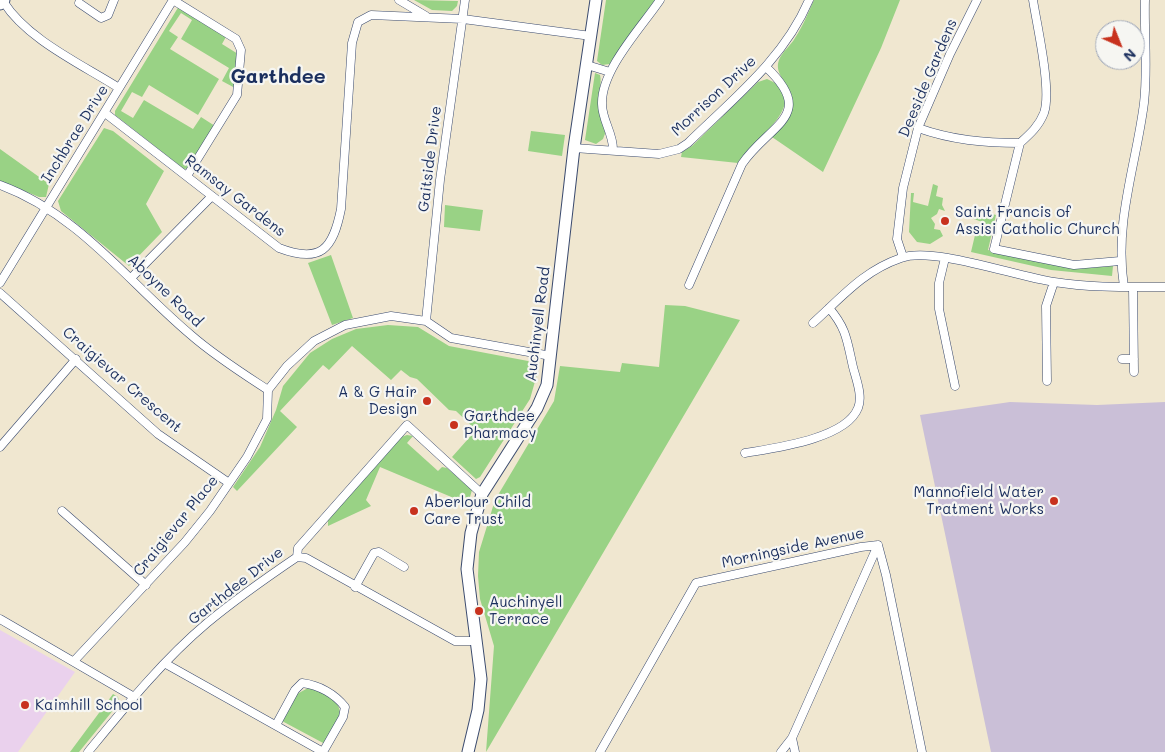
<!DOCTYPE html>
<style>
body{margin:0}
#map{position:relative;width:1165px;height:752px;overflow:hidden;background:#f0e7d0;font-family:Mali,sans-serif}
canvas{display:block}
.north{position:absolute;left:1095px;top:20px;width:50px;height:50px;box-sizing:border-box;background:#f6f6f2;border:1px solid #9ea6b7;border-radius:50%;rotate:136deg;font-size:14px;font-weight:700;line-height:20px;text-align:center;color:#1b2f5e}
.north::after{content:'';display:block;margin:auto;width:18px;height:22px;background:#c8321e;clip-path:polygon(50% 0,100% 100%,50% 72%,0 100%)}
</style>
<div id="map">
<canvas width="1165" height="752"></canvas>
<div class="north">N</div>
</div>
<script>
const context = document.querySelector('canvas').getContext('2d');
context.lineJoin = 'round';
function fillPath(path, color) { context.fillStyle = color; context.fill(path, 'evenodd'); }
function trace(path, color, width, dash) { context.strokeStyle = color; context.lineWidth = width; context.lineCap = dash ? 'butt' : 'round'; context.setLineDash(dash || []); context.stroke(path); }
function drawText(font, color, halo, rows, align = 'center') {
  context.font = font + ' Mali,sans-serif'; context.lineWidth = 4.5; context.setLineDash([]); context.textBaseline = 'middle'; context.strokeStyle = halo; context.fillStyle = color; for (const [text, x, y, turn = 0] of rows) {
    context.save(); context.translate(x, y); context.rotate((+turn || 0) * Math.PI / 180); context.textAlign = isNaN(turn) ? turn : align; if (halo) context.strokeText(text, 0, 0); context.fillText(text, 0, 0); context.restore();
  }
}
fillPath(new Path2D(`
 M0,630L75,672L18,752H0Z`), '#ead1ed');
fillPath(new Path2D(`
 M1010,402L1097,405L1165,402V752H991L920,415Z`), '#cabfd7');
fillPath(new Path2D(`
 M414,0L458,1L457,6L452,11L432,10Z
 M606,0H655L610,64L602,65L597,61Z
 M814,0H900L881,48L823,172L772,137C819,92 770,84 779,60C782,52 791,45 795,38C803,26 808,13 814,0Z
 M179,6L227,35L222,44L238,54L235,88L222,81L229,68L181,39L192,20L181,13L169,31L178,37L170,49L219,79L198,115L149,85L142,97L132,92L121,111L133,118L144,100L193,129L201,117L215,126L190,168L184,169L115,115V111Z
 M595,73L600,75C602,83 599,91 598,99C597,111 602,121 606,131L603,139L596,144L585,140Z
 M767,79C817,99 751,142 738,163L681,157L682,152L692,146L758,82Z
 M104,128L113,131L164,171L146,204L162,232L129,266L61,211L58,201Z
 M531,131L565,135L562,156L528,151Z
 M0,149L49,184L46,197H39L0,181Z
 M933,184L938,186L936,196L943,198L942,205L945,211L939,209L937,214L931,218L935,224L934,229L940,230L943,236L930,244L917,242L909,232L911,193H914L913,202L928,206Z
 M445,205L483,210L480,231L444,227Z
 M974,209L996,215L988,250L1074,269L1113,266L1112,276L1051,270L971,252L975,235L978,236L983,230L985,223L971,218Z
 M331,255L353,318L332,325L308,263Z
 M665,305L685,306L740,320L486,752L494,646L480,599L478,576L479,552L495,500L554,401L560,366L620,372L622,363L659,367Z
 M388,325L418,327L449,346L528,361L538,371L530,399L480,477L476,479L452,457L476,430L456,411L449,410L417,379L410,377L401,370L391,380L352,346L329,370L323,365L280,411L297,427L237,491L233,487L260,447L276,410L283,386L310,353L332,339L356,329Z
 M407,435L413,436L407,443L438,471L442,467L447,468L472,490L468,504L380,467L366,500L371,506L328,526V519L401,437Z
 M308,688C315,689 320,692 326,695C352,709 335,725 325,744L282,721L297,694Z
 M113,694L118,697L119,703L79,752H70Z`), '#99d285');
const street = new Path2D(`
 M173,0L236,39L241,50L237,95L187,176
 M399,0L426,16
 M3,1C26,39 83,65 119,88
 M79,3L101,18L108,15L114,0
 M587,65L610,72
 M105,113L279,248C321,264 333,249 341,209L352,43L358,22L371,15L463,19L591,36
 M918,128C952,140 984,143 1020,143C1030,134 1039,126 1044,113C1052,90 1037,26 1033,0
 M1020,143L994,249L1074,265L1120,261
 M574,148L659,154L679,149L688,143C733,99 784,59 809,0
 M613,149C613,133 602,120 602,104C601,70 641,28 660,0
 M0,185C79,214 128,282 191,335C215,356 242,373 268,390
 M903,257L897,239L903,188L918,128L950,54L977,0
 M945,258L939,283V309L955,386
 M132,277L212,196
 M0,283L173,0
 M689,285L742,164C769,124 818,116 766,67
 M1124,287C1114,222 1136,166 1144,103C1148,68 1144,34 1145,0
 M1133,287L1134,372
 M0,293L158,434L229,483
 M426,321L440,180L465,0
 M813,323C842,297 863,271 901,258C933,246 1017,277 1054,282C1091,288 1128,287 1165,287
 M1122,359H1134
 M1047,381L1046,306L1054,282
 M268,390L287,366L314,341L345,325L391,316L426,321L451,338L551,356
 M0,447L76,359
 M745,453C774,448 846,439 858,408C863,396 856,379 853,367C847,341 847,329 829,308
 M62,511L146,585
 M297,557L306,558L455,641H477
 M355,587L374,553L379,552L404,567
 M0,619L134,697
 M74,661L185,542L210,511L247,457L267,419L268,390
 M166,664L323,752
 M276,725L295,690L302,683C319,685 335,694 345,707L343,717L323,752
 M792,738L795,752
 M88,752C125,707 163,660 207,623C236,599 266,578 297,557L298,548L407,425L482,494
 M600,752L696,583L861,547L878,545L886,575L922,752
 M781,752L792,738L878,545`);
const secondary = new Path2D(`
 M0,4L4,0
 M468,752L478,710L481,679L467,569L471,533L482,494L537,408L547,385L574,148L596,0`);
trace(street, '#3b4b6f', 9);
trace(secondary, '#3b4b6f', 13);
trace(street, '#fff', 8);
trace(secondary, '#fff', 11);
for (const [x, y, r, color] of [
 [945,221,5,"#c8321e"],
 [427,401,5,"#c8321e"],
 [454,425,5,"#c8321e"],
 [1054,501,5,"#c8321e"],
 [414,511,5,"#c8321e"],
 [479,611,5,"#c8321e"],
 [25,705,5,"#c8321e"]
]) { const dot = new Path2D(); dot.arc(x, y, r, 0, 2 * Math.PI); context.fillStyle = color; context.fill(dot); trace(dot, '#f6f6f2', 2); }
drawText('15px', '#1b2f5e', '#f6f6f2', [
 ["Deeside Gardens",928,78,-67],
 ["Morrison Drive",714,96,-43],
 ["Inchbrae Drive",75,134,-58],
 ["Gaitside Drive",430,159,-83],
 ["Ramsay Gardens",235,196,38],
 ["Aboyne Road",165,291,44],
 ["Auchinyell Road",538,324,-83],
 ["Craigievar Crescent",122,380,41],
 ["Craigievar Place",176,526,-51],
 ["Morningside Avenue",793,548,-12],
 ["Garthdee Drive",236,586,-38]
]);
drawText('15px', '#1b2f5e', '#f6f6f2', [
 ["Saint Francis of",955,212],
 ["Assisi Catholic Church",955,229],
 ["A & G Hair",417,392,"right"],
 ["Design",417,409,"right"],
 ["Garthdee",464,416],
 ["Pharmacy",464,433],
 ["Mannofield Water",1044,492,"right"],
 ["Tratment Works",1044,509,"right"],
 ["Aberlour Child",424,502],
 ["Care Trust",424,519],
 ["Auchinyell",489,602],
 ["Terrace",489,619],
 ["Kaimhill School",35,705]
], 'left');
drawText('bold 20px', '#1b2f5e', '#f6f6f2', [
 ["Garthdee",278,77]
]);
</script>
